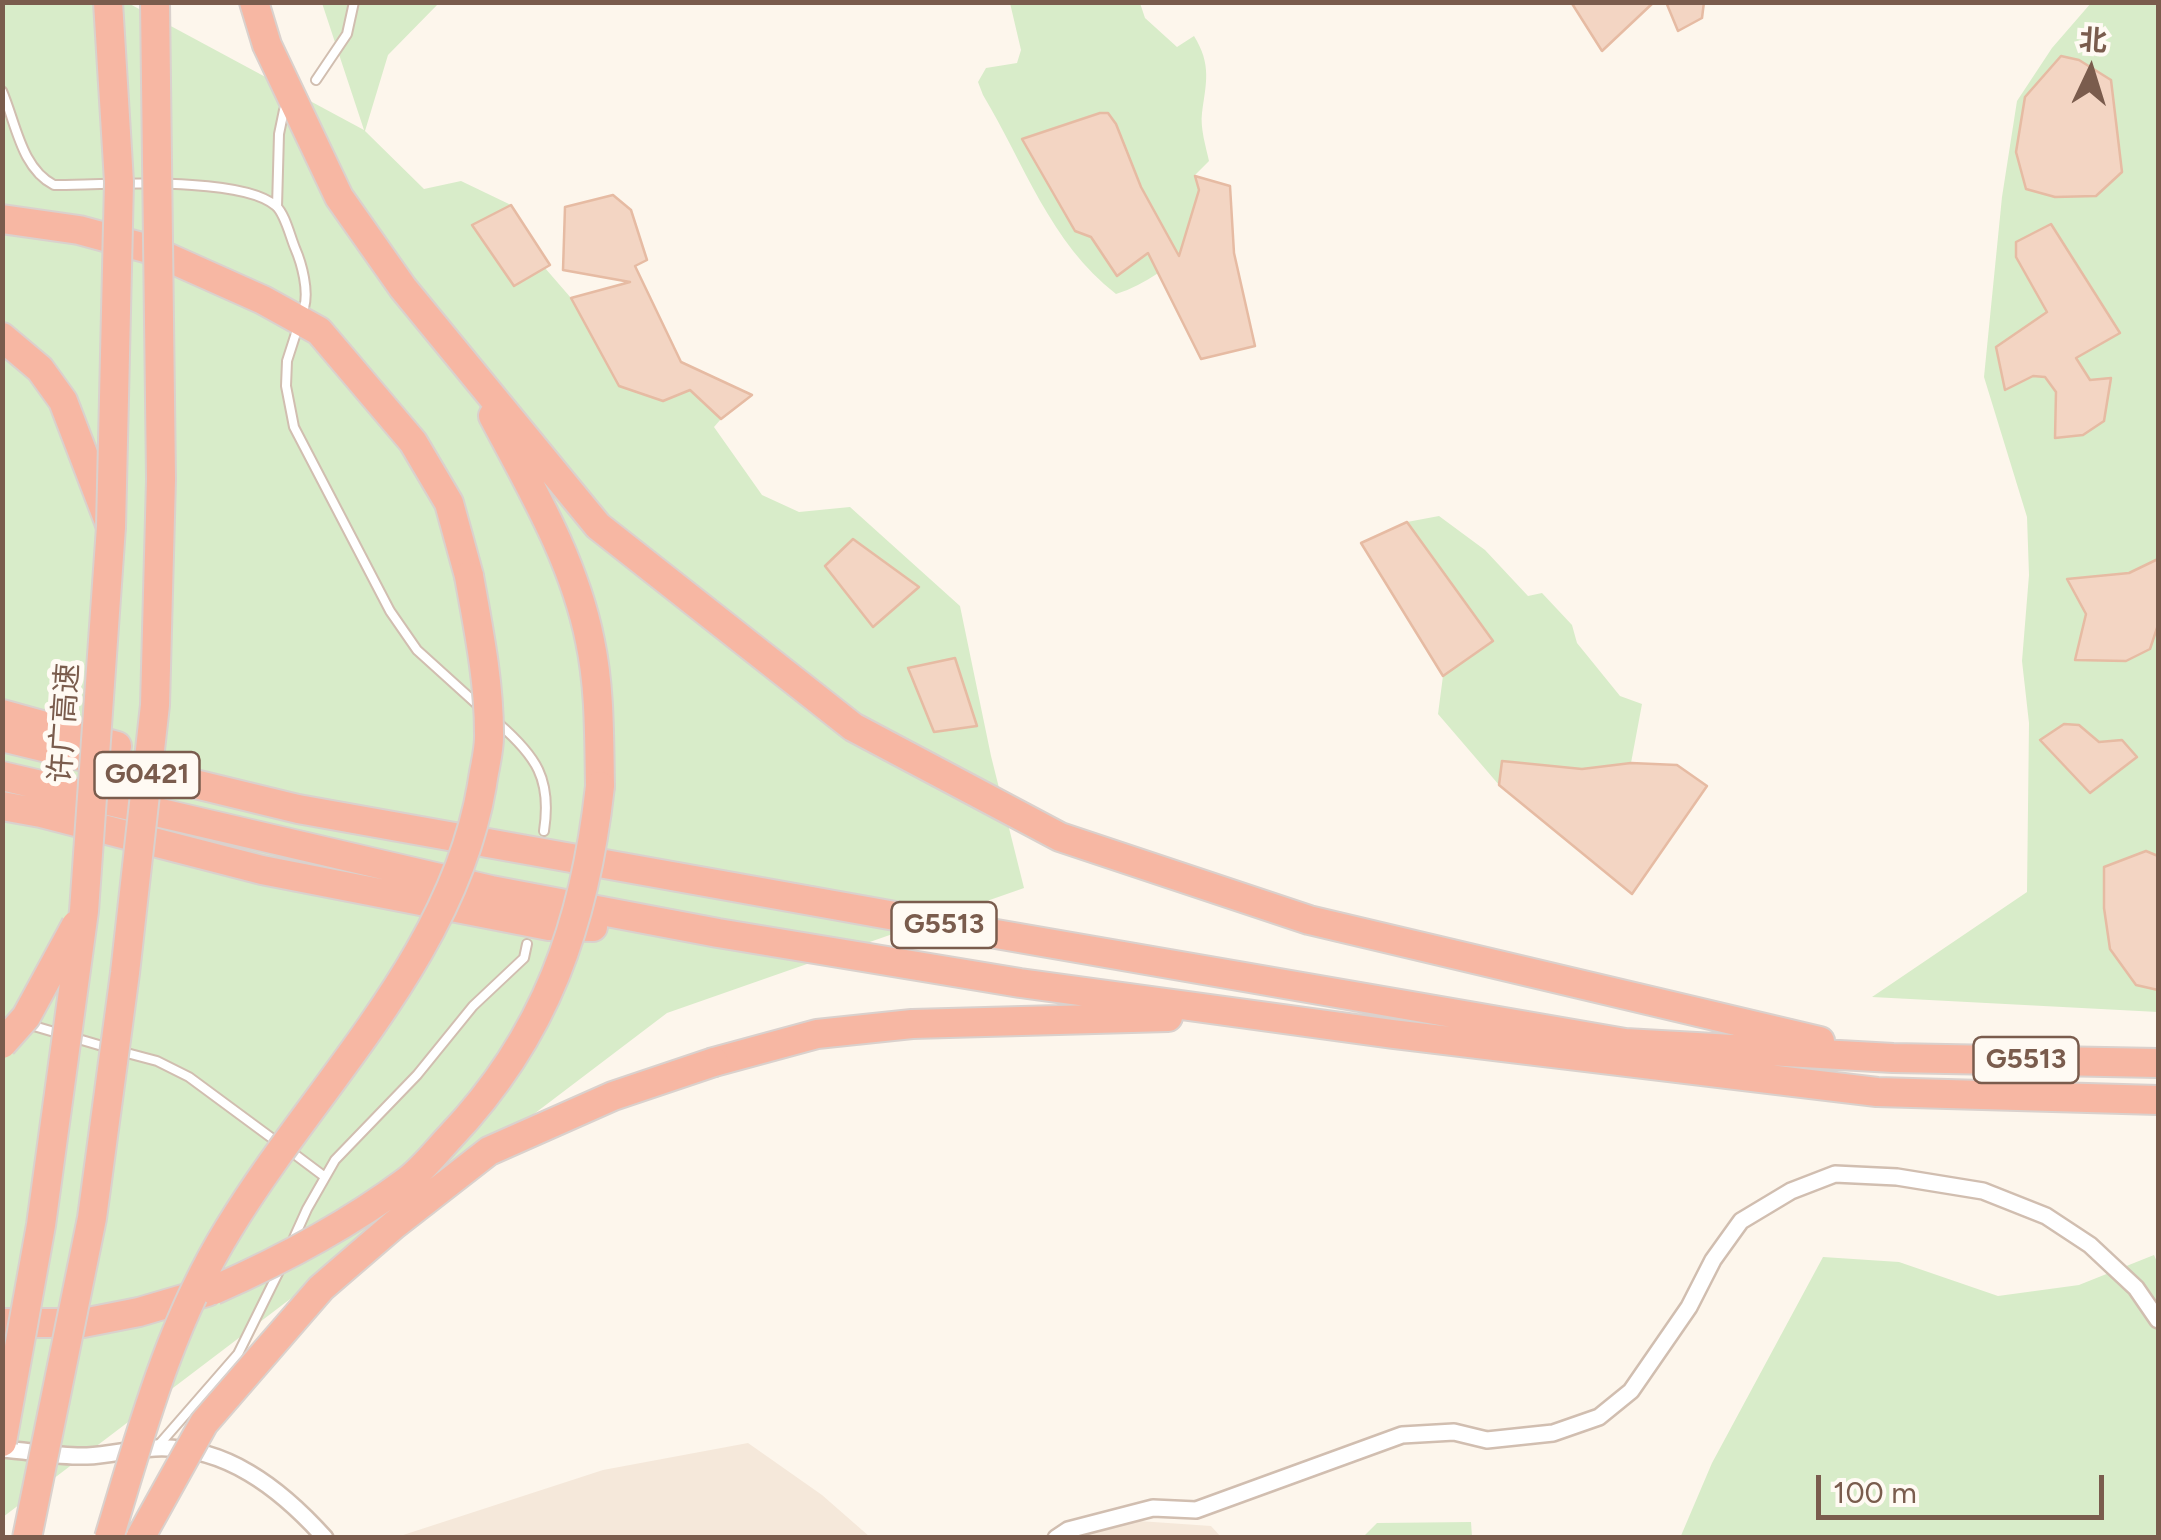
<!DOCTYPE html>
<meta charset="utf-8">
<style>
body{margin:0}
#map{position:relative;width:2161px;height:1540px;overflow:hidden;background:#fdf6ec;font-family:Figtree,"Noto Sans SC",sans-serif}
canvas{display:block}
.frame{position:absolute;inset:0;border:5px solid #7a5c4d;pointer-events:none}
.north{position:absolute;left:2041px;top:20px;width:100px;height:100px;-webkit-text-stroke:8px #fffaf3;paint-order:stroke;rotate:4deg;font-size:28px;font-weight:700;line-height:40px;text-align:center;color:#7a5c4d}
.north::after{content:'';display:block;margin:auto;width:35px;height:45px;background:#7a5c4d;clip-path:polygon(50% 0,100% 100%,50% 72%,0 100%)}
.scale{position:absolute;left:1816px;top:1475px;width:288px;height:45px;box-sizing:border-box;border:5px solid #7a5c4d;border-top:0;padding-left:12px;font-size:30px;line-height:35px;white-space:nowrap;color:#7a5c4d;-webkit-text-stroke:8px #fffaf3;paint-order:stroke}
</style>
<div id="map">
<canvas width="2161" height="1540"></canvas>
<div class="frame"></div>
<div class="north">北</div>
<div class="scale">100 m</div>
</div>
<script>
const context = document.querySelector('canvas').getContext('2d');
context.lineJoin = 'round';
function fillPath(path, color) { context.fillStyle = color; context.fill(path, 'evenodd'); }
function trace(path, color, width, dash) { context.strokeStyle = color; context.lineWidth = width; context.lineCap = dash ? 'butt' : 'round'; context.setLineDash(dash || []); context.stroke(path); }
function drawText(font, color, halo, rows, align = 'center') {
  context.font = font + ' Figtree,"Noto Sans SC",sans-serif'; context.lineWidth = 10; context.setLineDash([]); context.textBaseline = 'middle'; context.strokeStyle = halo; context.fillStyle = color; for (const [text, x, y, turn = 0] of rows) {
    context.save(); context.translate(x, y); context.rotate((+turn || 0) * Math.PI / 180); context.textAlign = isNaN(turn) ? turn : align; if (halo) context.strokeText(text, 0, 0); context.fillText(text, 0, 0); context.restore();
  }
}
fillPath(new Path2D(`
 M748,1443L822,1495L870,1537H397L603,1470Z
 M1110,1519L1211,1526L1221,1537L1082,1538Z`), '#f5e8da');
fillPath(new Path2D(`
 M3,3H128L364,130L322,3H439L388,55L365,131L424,189L461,181L511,205L473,225L545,268L571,298L621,387L663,400L690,390L721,419L714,427L762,495L799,512L850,507L960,606L991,756L1024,888L667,1013L3,1517Z
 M1010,3H1140L1145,18L1177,47L1194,36C1212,65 1206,83 1202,113C1200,128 1206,147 1209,161L1195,175L1199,179C1200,200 1188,221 1186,243H1193C1170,266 1147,284 1116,294C1050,243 1024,163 983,95L978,82L986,68L1017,63L1021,50Z
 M2091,3H2158V1012L1872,997L2027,892L2029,723L2022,661L2029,575L2027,517L1984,377L2002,197L2017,101L2052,48Z
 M1439,516L1485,550L1528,596L1542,593L1572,625L1577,643L1620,696L1642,704L1631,763L1582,769L1502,761L1499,785L1438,714L1443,676L1493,641L1407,522Z
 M2154,1255L2158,1264V1537L1680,1538L1712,1463L1823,1257L1899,1262L1998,1296L2079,1285Z
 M1471,1522L1472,1537H1363L1377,1523Z`), '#d8ecc9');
const building = new Path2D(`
 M1571,2H1654L1602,51Z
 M1666,2H1704L1702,18L1678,31Z
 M2061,56L2079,60L2111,80L2122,172L2096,196L2055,197L2026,189L2016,152L2025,97Z
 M1100,113H1108L1116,124L1141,187L1179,256L1199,190L1195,176L1230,186L1234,253L1255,346L1201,359L1148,253L1117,276L1091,237L1075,231L1022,139Z
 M613,195L631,210L647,260L635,266L681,362L752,395L721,419L690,390L663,401L619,386L571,298L630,282L563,270L565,207Z
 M511,205L550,265L514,286L472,225Z
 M2051,224L2120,333L2076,358L2090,380L2111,378L2104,421L2083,435L2055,438L2056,392L2045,377L2033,376L2005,390L1996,347L2047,312L2016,257V242Z
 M1407,522L1493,641L1443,676L1361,543Z
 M853,539L919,587L873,627L825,566Z
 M2158,559V625L2150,649L2126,661L2075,660L2086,614L2067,579L2129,573Z
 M955,658L977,726L934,732L908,668Z
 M2064,724L2079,725L2099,742L2122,740L2137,757L2090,793L2040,740Z
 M1502,761L1582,769L1631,763L1677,765L1707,786L1632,894L1499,785Z
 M2146,851L2158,856V990L2136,985L2110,949L2104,908V867Z`);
fillPath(building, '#f3d5c3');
trace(building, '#e6bba3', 2.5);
const service = new Path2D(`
 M316,80L347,34L354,2
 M2,91C16,123 21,168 54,185C102,185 241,175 276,206C285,214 290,236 295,248C302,264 309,291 304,308
 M277,207L279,134L284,110
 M296,333L287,361L286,386L294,427L390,611L417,650L480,707
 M498,723C536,756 552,779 544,831
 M27,1024L61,1034
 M75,1038L109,1048
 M123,1052L157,1061L189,1077L277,1142
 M289,1150L325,1177
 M293,1240L307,1209L335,1160L417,1075L473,1006L524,958L527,944
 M157,1447L238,1354L281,1267`);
const minor = new Path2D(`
 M2,1449C30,1451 59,1457 87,1456C110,1455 132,1449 155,1448C225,1445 280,1488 325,1538
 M1056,1538L1068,1530L1153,1508L1196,1510L1402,1435L1454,1432L1487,1440L1553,1433L1599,1417L1631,1391L1689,1307L1713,1260L1741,1221L1791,1191L1835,1174L1897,1177L1983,1191L2046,1216L2090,1245L2136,1288L2158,1320`);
const motorway = new Path2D(`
 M254,2L267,45L339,197L403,288L598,526L853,727L1060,837L1309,920L1820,1041
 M2,219L79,230L149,249L263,300L319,331L413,442L449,503L469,576
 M2,337L40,369L63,401L111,527
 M493,416C531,488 574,560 590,641C600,688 599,738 600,786
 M2,714L117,746
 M2,737L298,809L973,930L1625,1043L1893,1058L2158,1063
 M2,776L491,890L718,933L1020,983L1393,1034L1877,1092L2158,1100
 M2,806L41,813L262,870L549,926L593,927
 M714,1062L817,1034L912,1024L1168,1017
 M2,1323H83L139,1312L207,1292`);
trace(service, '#d1beb0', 12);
trace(minor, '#d1beb0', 20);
trace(motorway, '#dad1cd', 32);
trace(service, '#fff', 8);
trace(minor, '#fff', 15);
trace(motorway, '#f7b7a3', 28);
const motorwayBridge = new Path2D(`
 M2,1044L26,1017L76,925
 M214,1290C282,1260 348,1225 407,1181C423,1169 436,1152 450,1137C546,1036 585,923 600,786
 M2,1442L41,1225L84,911L111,527L119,182L108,2
 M27,1538L92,1218L125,973L155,705L161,479L155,2
 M109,1538C141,1432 170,1323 229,1228C316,1085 453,957 482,785C484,768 490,750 489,733C489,680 478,627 469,576
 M140,1538L204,1423L321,1288L394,1225L489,1151L613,1096L714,1062`);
trace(motorwayBridge, '#dad1cd', 32, []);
trace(motorwayBridge, '#f7b7a3', 28);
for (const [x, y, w] of [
 [147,775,105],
 [944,925,105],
 [2026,1060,105]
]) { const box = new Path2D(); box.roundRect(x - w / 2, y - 23, w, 46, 8); context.fillStyle = '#fffaf3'; context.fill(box); trace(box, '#7a5c4d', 2.5); }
drawText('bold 28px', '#7a5c4d', null, [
 ["G0421",147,775],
 ["G5513",944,925],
 ["G5513",2026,1060]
]);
drawText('30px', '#7a5c4d', '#fffaf3', [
 ["许广高速",65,723,-86]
]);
</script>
